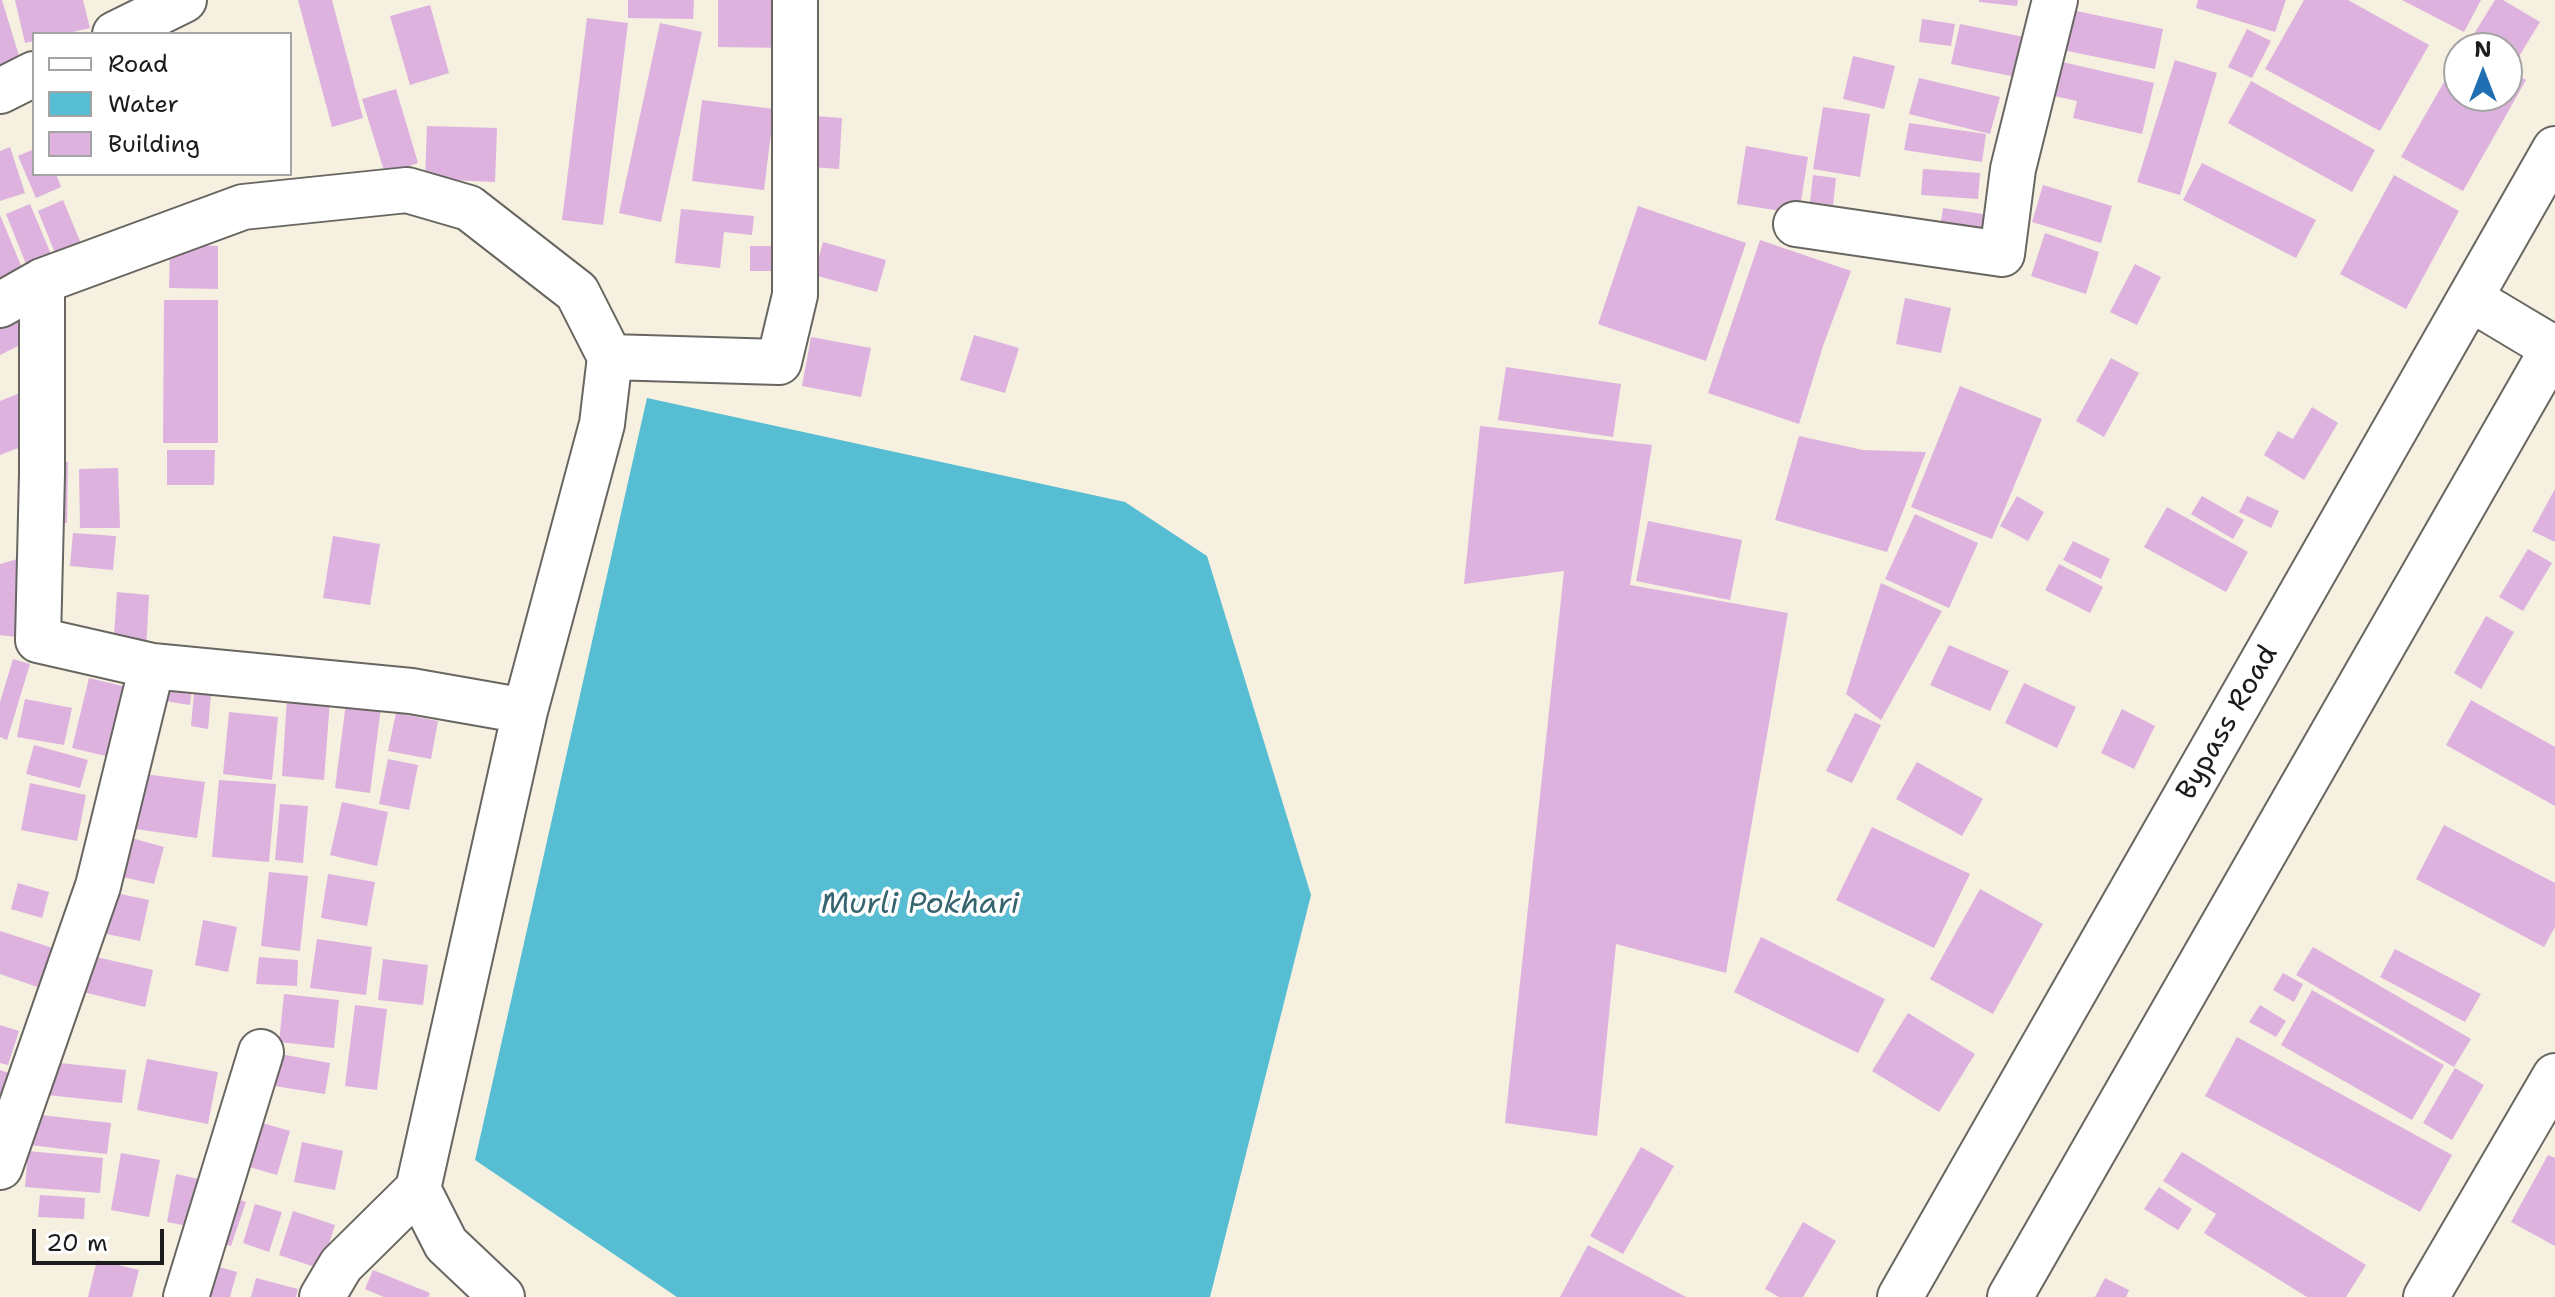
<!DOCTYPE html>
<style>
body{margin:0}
#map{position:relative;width:2555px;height:1297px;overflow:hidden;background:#f5f0df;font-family:"Shantell Sans",sans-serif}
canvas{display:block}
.legend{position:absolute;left:32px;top:32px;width:260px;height:144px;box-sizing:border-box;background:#fff;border:2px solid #a4a4a4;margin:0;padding:10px 14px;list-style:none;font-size:24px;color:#1c1c1c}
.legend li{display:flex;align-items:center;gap:16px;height:40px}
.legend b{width:40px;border:2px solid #a4a4a4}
.north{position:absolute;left:2443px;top:32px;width:80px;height:80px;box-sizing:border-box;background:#fff;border:2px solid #a4a4a4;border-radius:50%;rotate:0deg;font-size:22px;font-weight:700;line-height:32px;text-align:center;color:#1c1c1c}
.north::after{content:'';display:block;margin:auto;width:28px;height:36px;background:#1f6fb2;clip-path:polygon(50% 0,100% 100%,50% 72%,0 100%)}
.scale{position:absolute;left:32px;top:1229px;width:132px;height:36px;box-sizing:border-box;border:4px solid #1c1c1c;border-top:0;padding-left:10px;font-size:24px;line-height:28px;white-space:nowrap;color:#1c1c1c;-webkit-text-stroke:6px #fff;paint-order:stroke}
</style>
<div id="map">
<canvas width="2555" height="1297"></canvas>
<ul class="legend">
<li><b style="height:10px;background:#fff"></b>Road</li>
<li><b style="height:22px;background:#56bdd3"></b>Water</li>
<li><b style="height:22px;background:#deb2df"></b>Building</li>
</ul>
<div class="north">N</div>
<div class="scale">20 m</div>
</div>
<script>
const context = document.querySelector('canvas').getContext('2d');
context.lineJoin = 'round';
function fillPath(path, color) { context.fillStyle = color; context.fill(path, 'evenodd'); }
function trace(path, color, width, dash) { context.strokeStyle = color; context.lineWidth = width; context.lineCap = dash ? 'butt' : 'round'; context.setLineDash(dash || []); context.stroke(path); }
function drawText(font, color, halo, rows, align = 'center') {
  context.font = font + ' "Shantell Sans",sans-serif'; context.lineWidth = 7; context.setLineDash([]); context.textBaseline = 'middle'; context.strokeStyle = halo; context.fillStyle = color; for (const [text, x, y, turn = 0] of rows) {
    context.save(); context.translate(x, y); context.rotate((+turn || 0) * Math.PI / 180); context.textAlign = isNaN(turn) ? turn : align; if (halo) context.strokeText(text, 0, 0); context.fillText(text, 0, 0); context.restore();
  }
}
fillPath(new Path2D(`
 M647,398L1125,502L1207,556L1311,895L1210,1297H677L475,1160Z`), '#56bdd3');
fillPath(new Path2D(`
 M0,0H2L19,56L0,68Z
 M15,0H83L90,28L64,34H34V41L25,43Z
 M298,0H332L363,118L332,127Z
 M628,0H694L693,19L628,18Z
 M718,0H788V48L718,47Z
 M1979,0H2018L2017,6L1979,2Z
 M2198,0H2286L2275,32L2196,8Z
 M2304,0H2348L2429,45L2380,131L2265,69Z
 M2402,0H2481L2464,32Z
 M2495,0H2503L2540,22L2515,63L2507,58V48H2491L2472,37Z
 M430,5L449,73L410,85L390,16Z
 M2062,8L2163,29L2155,69L2053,48Z
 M587,18L628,23L603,225L562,220Z
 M1922,19L1955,24L1951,46L1919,42Z
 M660,23L702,32L661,222L619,213Z
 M1960,24L2029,38L2021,78L1951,64Z
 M2247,29L2271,41L2252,78L2228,67Z
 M1853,56L1895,66L1884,109L1843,99Z
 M2459,56V96H2507V70L2526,80L2463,191L2401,157Z
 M2175,60L2217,73L2180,195L2137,182Z
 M2058,61L2154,83L2142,134L2073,118L2077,101L2050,95Z
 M1919,78L2000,97L1990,134L1909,114Z
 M2251,81L2375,150L2352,192L2228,123Z
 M396,89L418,163L385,174L362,99Z
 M702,100L774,109L764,190L692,181Z
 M1823,107L1870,114L1860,177L1813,169Z
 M800,115L842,118L839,169L797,166Z
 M1909,123L1986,134L1982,162L1904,150Z
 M427,126L497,128L495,182L425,179Z
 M1746,146L1808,157L1799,214L1737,204Z
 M10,147L25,193L0,201V151Z
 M34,149V174H56L61,187L36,198L18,156Z
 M2202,163L2316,220L2296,258L2183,200Z
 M1923,169L1980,173L1978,199L1921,195Z
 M1813,175L1836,178L1833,205L1810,202Z
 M2394,175L2459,211L2406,309L2340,274Z
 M2043,185L2112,206L2101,243L2032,222Z
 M63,200L85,253L59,263L38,211Z
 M30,204L53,259L28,269L6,214Z
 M1638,206L1746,243L1706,361L1598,324Z
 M1943,208L1989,215L1984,249L1938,241Z
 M681,209L754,216L752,235L724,232L720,268L675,263Z
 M0,215L25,275L0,286Z
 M2045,233L2099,252L2086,294L2031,276Z
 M1760,240L1851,271L1823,346L1799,424L1708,393Z
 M823,242L886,260L877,292L814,275Z
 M170,244L218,246V289L169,288Z
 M750,246H786V271H750Z
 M2135,264L2161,277L2137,325L2110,312Z
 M1905,298L1951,308L1941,353L1896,344Z
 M164,300H218V443H163Z
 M20,304L36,337L0,355V314Z
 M974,335L1019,348L1005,393L960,380Z
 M811,337L871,348L861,397L802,386Z
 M2111,358L2139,373L2104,437L2076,421Z
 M1506,367L1621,384L1613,437L1498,420Z
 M1960,386L2042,419L1992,539L1911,507Z
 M25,391L34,442L0,455V401Z
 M2312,407L2338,423L2304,480L2264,455L2278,431L2293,439Z
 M1480,426L1652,445L1630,585L1788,613L1726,973L1616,944L1597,1136L1505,1123L1564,571L1464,584Z
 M1799,436L1863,450L1926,452L1887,552L1775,520Z
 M167,450H215L214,485H167Z
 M49,462H68L67,523H49Z
 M118,468L120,528H80L79,469Z
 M2555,489V542L2532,531Z
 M2017,496L2044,512L2028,541L2000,526Z
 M2202,496L2244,520L2233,539L2191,514Z
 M2247,496L2279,511L2271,528L2239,512Z
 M2167,507L2248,552L2226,592L2144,547Z
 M1915,514L1978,543L1949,608L1885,579Z
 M1648,521L1742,540L1730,600L1636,581Z
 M73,533L116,536L113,570L70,566Z
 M333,536L380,544L370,605L323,598Z
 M2073,541L2110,559L2101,579L2063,560Z
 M2528,549L2552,563L2523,611L2499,597Z
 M28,556L24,638L0,635V564Z
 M2059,564L2103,587L2090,613L2045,590Z
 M1881,583L1942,611L1881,720L1846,694Z
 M117,592L149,595L146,652L113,650Z
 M2486,616L2514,632L2481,689L2454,673Z
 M1949,645L2009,671L1990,711L1930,685Z
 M13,659L30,664L7,740L0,737V702Z
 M161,676L193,681L190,705L158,700Z
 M89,678L135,689L118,759L72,748Z
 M195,682L212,683L208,729L191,726Z
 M2024,683L2076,707L2057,748L2005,723Z
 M287,697L330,700L324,780L282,776Z
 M25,699L72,708L64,745L17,737Z
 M2471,700L2555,747V806L2446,745Z
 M346,703L381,707L370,793L335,788Z
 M2122,709L2155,726L2134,769L2101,753Z
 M229,712L278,717L272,780L223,774Z
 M396,713L438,721L431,759L388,751Z
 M1855,713L1881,725L1852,783L1826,771Z
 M34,745L88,760L80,788L26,774Z
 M388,759L418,765L409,810L379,804Z
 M1917,762L1983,799L1962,836L1896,799Z
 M137,773L205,782L197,838L129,828Z
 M219,780L276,784L269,862L212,857Z
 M30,783L86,795L77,841L21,830Z
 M342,802L388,812L377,866L330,855Z
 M280,804L308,806L303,863L275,860Z
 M2444,825L2555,883V927L2544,947L2416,879Z
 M1872,827L1970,874L1934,948L1836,900Z
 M128,837L164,847L154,884L118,876Z
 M269,872L308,876L300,951L261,946Z
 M328,874L375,882L367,926L321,918Z
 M18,883L49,892L42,918L11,909Z
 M1980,889L2043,924L1993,1014L1930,979Z
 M111,892L149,900L140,941L102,933Z
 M203,920L237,927L228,972L195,965Z
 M0,931L56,949L43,989L0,974Z
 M1761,937L1885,999L1858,1053L1734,992Z
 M317,939L372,947L366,995L310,988Z
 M2313,947L2471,1039L2454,1067L2296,975Z
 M2395,949L2481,994L2465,1022L2380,977Z
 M92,956L153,970L145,1007L83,992Z
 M259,957L298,960L297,986L256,984Z
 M383,959L428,965L423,1005L378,1000Z
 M2283,973L2303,984L2294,1002L2273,990Z
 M2312,990L2444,1065L2412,1120L2281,1045Z
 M284,994L339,1000L334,1048L279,1042Z
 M355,1005L387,1009L377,1090L345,1086Z
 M2260,1005L2286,1021L2276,1037L2249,1022Z
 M1908,1013L1975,1054L1939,1112L1872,1071Z
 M0,1025L19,1031L8,1065L0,1063Z
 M2237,1037L2452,1155L2420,1212L2205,1096Z
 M274,1053L330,1063L325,1094L268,1085Z
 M147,1059L218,1072L208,1124L137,1110Z
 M41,1061L126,1070L122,1103L38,1094Z
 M2455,1068L2484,1085L2452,1140L2423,1123Z
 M0,1070L15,1075L8,1096L0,1093Z
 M32,1114L111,1123L107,1154L29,1145Z
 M252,1120L290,1131L277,1175L239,1164Z
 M302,1142L343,1151L335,1190L294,1182Z
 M1641,1147L1674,1166L1623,1254L1590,1236Z
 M28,1151L103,1158L100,1193L25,1187Z
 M2182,1152L2366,1265L2346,1297H2307L2204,1233L2216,1214L2163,1181Z
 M121,1153L160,1160L149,1217L111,1210Z
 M2548,1155L2555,1158V1246L2511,1222Z
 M176,1174L208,1181L198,1228L167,1222Z
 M2159,1187L2192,1209L2178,1230L2144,1209Z
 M40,1195L85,1198L84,1219L38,1217Z
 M227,1196L246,1202L231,1246L213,1241Z
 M255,1204L282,1212L269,1252L243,1243Z
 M293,1211L335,1225L321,1269L279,1255Z
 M1803,1222L1836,1241L1803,1297H1779L1765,1289Z
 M1588,1245L1686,1297H1560Z
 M97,1260L139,1270L132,1297H88Z
 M205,1263L237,1272L230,1297H195Z
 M373,1270L430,1293L428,1297H384L365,1289Z
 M256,1278L298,1289L296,1297H251Z
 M2105,1278L2129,1290L2126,1297H2095Z`), '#deb2df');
const minor = new Path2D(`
 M115,34L184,0
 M0,91L34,74
 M1796,224L2002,254L2013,169L2055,0
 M42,281V474L38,640L152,666L411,691L525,711
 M0,305L42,281L243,207L407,190L469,208L577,292L610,357L602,424L525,711L418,1189L446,1244L502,1297
 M610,357L779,362L795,295V0
 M0,1167L98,886L152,666
 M186,1297L261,1052
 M322,1297L341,1265L418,1189
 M2426,1297L2555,1076`);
const major = new Path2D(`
 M2471,299L2553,348
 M1900,1297L2555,149
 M2010,1297L2555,345`);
trace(minor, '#686660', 48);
trace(major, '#686660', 48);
trace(minor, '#fff', 44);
trace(major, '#fff', 44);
drawText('28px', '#1c1c1c', '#fff', [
 ["Bypass Road",2228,723,-60]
]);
drawText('italic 30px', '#36646e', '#fff', [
 ["Murli Pokhari",920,905]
]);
</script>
